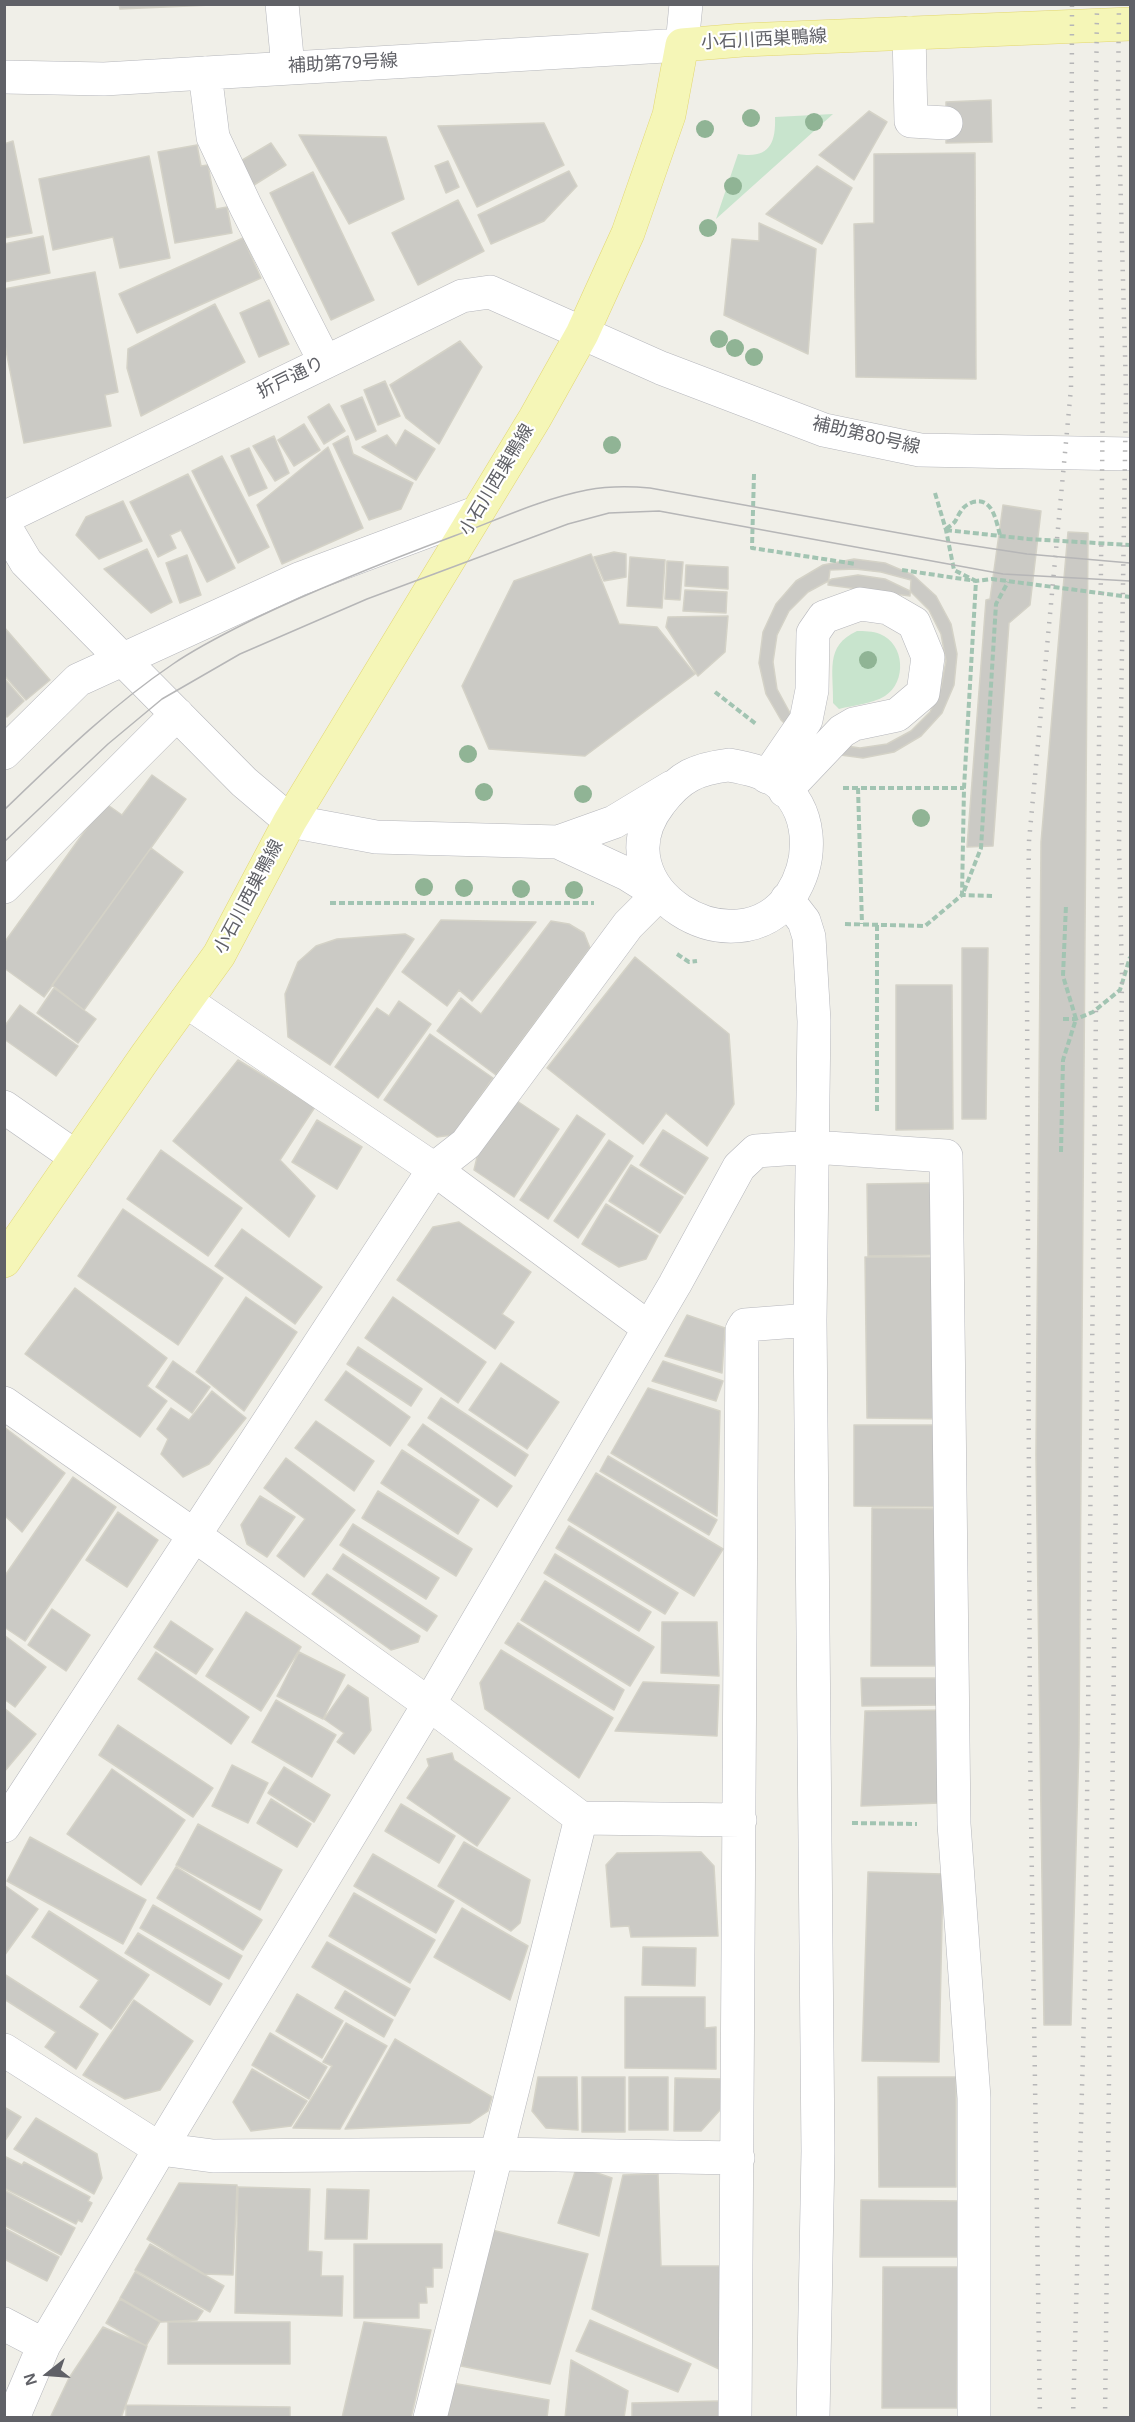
<!DOCTYPE html>
<meta charset="utf-8">
<style>
body{margin:0}
#map{position:relative;width:1135px;height:2422px;overflow:hidden;background:#f0efe8;font-family:Arial,sans-serif}
canvas{display:block}
.frame{position:absolute;inset:0;border:6px solid #606167;pointer-events:none}
.north{position:absolute;left:18px;top:2344px;width:60px;height:60px;-webkit-text-stroke:4px #fff;paint-order:stroke;rotate:253deg;font-size:16px;font-weight:700;line-height:24px;text-align:center;color:#606167}
.north::after{content:'';display:block;margin:auto;width:21px;height:27px;background:#606167;clip-path:polygon(50% 0,100% 100%,50% 72%,0 100%)}
</style>
<div id="map">
<canvas width="1135" height="2422"></canvas>
<div class="frame"></div>
<div class="north">N</div>
</div>
<script>
const context = document.querySelector('canvas').getContext('2d');
context.lineJoin = 'round';
function fillPath(path, color) { context.fillStyle = color; context.fill(path, 'evenodd'); }
function trace(path, color, width, dash) { context.strokeStyle = color; context.lineWidth = width; context.lineCap = dash ? 'butt' : 'round'; context.setLineDash(dash || []); context.stroke(path); }
function drawText(font, color, halo, rows, align = 'center') {
  context.font = font + ' Arial,"Noto Sans JP",sans-serif'; context.lineWidth = 4.5; context.setLineDash([]); context.textBaseline = 'middle'; context.strokeStyle = halo; context.fillStyle = color; for (const [text, x, y, turn = 0] of rows) {
    context.save(); context.translate(x, y); context.rotate((+turn || 0) * Math.PI / 180); context.textAlign = isNaN(turn) ? turn : align; if (halo) context.strokeText(text, 0, 0); context.fillText(text, 0, 0); context.restore();
  }
}
fillPath(new Path2D(`
 M833,114L716,219L738,154C768,159 776,145 775,117Z
 M857,631C864,631 873,631 880,634C905,644 907,682 885,696C872,704 854,705 839,709L833,703C834,672 824,646 857,631Z`), '#c8e4cd');
const building = new Path2D(`
 M119,4H234L120,9Z
 M991,100L992,142L946,143V102Z
 M869,111L887,122L854,180L819,155Z
 M544,123L564,165L477,207L438,126Z
 M299,135L386,137L404,199L349,224Z
 M13,141L32,233L4,238V144Z
 M271,143L286,165L254,185L239,162Z
 M197,145L201,166L208,165L216,209L227,207L232,233L175,243L158,152Z
 M975,153L976,379L856,377L854,224L874,223V154Z
 M149,156L170,258L120,268L113,237L53,250L39,179Z
 M448,161L459,187L446,193L435,166Z
 M817,166L852,188L822,244L766,214Z
 M569,171L577,186L544,221L491,244L478,215Z
 M313,172L374,300L331,320L270,193Z
 M458,200L484,251L418,285L392,233Z
 M759,223L816,249L808,354L724,315L732,239L759,241Z
 M43,236L50,273L4,282V244Z
 M243,238L261,278L137,333L119,294Z
 M95,272L118,392L105,395L111,426L24,443L4,340V289Z
 M269,300L289,344L259,357L240,313Z
 M215,304L245,362L141,416L127,368L128,349Z
 M460,341L482,367L439,444L406,418L390,385Z
 M385,381L400,416L378,425L364,390Z
 M362,397L376,431L356,440L341,406Z
 M329,404L345,431L324,444L308,417Z
 M304,424L320,450L294,466L278,440Z
 M405,430L435,449L416,480L362,447L387,435L396,446Z
 M274,436L289,473L275,481L253,446Z
 M348,436L353,454L413,483L401,509L369,520L333,444Z
 M328,447L363,528L282,564L257,505Z
 M249,448L267,488L249,496L231,456Z
 M222,456L269,547L238,563L192,471Z
 M188,474L235,568L207,582L181,530L170,535L176,548L158,557L130,502Z
 M123,501L142,541L99,559L76,535L86,517Z
 M1003,505L1041,511L1030,605L1009,623L993,846L967,847L986,600L990,599Z
 M1068,532L1088,533L1079,1744L1071,2025H1044L1036,1455L1041,842Z
 M147,549L172,602L151,613L104,569Z
 M614,552L626,554V577L604,581L594,557Z
 M591,554L619,624L657,627L695,674L585,756L489,749L462,686L514,581Z
 M187,555L201,595L180,603L166,563Z
 M630,557L665,560L662,608L627,606Z
 M854,559L885,563L913,575L936,596L951,624L957,654L954,685L942,713L921,736L894,752L863,758L833,754L804,742L781,720L766,694L759,663L763,632L776,604L796,581L823,565ZM858,575L885,579L910,591L929,610L941,634L946,661L941,688L930,712L911,731L887,744L860,748L833,744L809,732L790,713L777,689L773,662L777,635L789,611L808,592L832,579Z
 M667,561L683,562L680,600L665,599Z
 M686,565L728,567V589L685,586Z
 M855,569L881,572L911,580L910,596L828,585L830,570Z
 M685,590L727,592L726,613L683,611Z
 M728,616L725,652L698,676L666,627L668,617Z
 M4,627L50,680L26,700L4,675Z
 M4,678L24,701L7,717L4,714Z
 M152,775L186,799L44,997L4,968V943L105,803L122,815Z
 M151,848L183,872L84,1010L52,985Z
 M441,920L536,922L472,1001L459,990L447,1006L402,972Z
 M551,921L569,924L584,933L590,948L496,1075L437,1031L461,998L481,1014Z
 M405,934L414,939L330,1065L288,1037L285,994L298,962L316,946L337,939Z
 M962,948H988L986,1119H962Z
 M635,957L729,1034L734,1104L707,1146L666,1113L643,1144L547,1068Z
 M896,985H952L953,1129L896,1130Z
 M54,988L96,1019L78,1043L37,1013Z
 M399,1001L431,1024L378,1098L335,1067L377,1008L389,1016Z
 M20,1005L78,1046L56,1076L4,1039V1027Z
 M430,1034L493,1078L453,1135L437,1137L384,1100Z
 M238,1060L315,1107L280,1160L315,1196L289,1237L173,1141Z
 M514,1099L559,1129L514,1197L474,1170L478,1153Z
 M577,1115L605,1134L548,1219L520,1200Z
 M317,1120L362,1147L337,1189L292,1162Z
 M663,1130L708,1158L685,1194L640,1165Z
 M609,1140L633,1156L578,1238L554,1221Z
 M161,1150L242,1208L208,1256L127,1199Z
 M631,1165L683,1197L660,1233L609,1201Z
 M931,1183L932,1255L868,1256L867,1184Z
 M606,1204L658,1236L646,1259L619,1267L582,1244Z
 M123,1209L223,1278L178,1345L78,1276Z
 M459,1222L531,1272L502,1314L514,1322L495,1349L397,1280L433,1227Z
 M242,1229L322,1287L295,1324L215,1266Z
 M865,1257H944L945,1419L867,1418Z
 M75,1288L167,1358L147,1386L167,1401L140,1437L25,1354Z
 M246,1297L297,1332L244,1411L196,1372Z
 M393,1297L486,1362L458,1403L365,1338Z
 M687,1315L725,1328L722,1373L665,1356Z
 M358,1347L422,1389L411,1406L347,1364Z
 M173,1361L210,1387L192,1413L156,1387Z
 M663,1361L723,1381L716,1401L652,1381Z
 M501,1363L559,1402L527,1449L469,1410Z
 M346,1371L410,1417L390,1446L325,1400Z
 M648,1388L720,1411L717,1516L611,1453Z
 M212,1391L246,1418L209,1464L183,1477L161,1454L168,1439L157,1429L171,1408L189,1420Z
 M441,1398L528,1455L515,1476L428,1418Z
 M316,1421L374,1461L354,1491L295,1448Z
 M423,1424L512,1486L497,1507L408,1445Z
 M854,1425H939V1507L854,1506Z
 M4,1427L65,1473L22,1532L4,1515Z
 M402,1450L479,1500L458,1534L381,1483Z
 M608,1456L717,1520L709,1535L600,1471Z
 M286,1458L355,1510L304,1577L277,1556L305,1519L264,1488Z
 M596,1473L723,1549L694,1596L568,1520Z
 M73,1477L116,1507L25,1641L4,1627V1577Z
 M378,1491L472,1549L456,1576L362,1518Z
 M260,1496L295,1517L267,1557L247,1544L241,1525Z
 M872,1508L944,1509V1666H871Z
 M118,1512L158,1540L127,1587L86,1560Z
 M353,1524L439,1578L426,1599L340,1545Z
 M569,1526L678,1593L665,1614L556,1548Z
 M343,1554L437,1616L427,1631L333,1569Z
 M555,1554L651,1612L639,1631L544,1573Z
 M327,1574L420,1636L418,1642L391,1650L312,1594Z
 M545,1581L654,1647L630,1686L521,1620Z
 M52,1609L90,1635L66,1671L28,1645Z
 M246,1612L301,1647L261,1711L206,1676Z
 M171,1621L213,1649L196,1674L154,1647Z
 M662,1622H717L719,1676L661,1673Z
 M518,1623L624,1690L614,1710L505,1643Z
 M4,1635L46,1667L15,1707L4,1699Z
 M501,1650L613,1718L579,1778L485,1709L480,1683Z
 M156,1652L249,1717L231,1744L138,1679Z
 M299,1652L345,1675L323,1719L277,1696Z
 M861,1678H943L944,1705L862,1706Z
 M643,1682L719,1685L717,1736L615,1731Z
 M348,1685L368,1698L371,1730L354,1754L337,1742L344,1733L324,1719Z
 M276,1700L336,1735L312,1777L252,1742Z
 M4,1708L36,1734L4,1772Z
 M949,1710L940,1803L861,1806L865,1711Z
 M118,1725L213,1788L193,1817L99,1755Z
 M452,1753L454,1760L510,1798L477,1846L407,1798L429,1766L427,1759Z
 M232,1765L268,1783L248,1823L212,1806Z
 M284,1767L330,1795L314,1822L268,1793Z
 M112,1769L185,1820L141,1885L67,1834Z
 M271,1799L311,1824L297,1847L257,1823Z
 M401,1804L455,1836L439,1863L385,1831Z
 M198,1824L282,1870L260,1910L176,1865Z
 M30,1837L146,1900L123,1944L7,1881Z
 M464,1842L530,1880L520,1923L511,1931L438,1886Z
 M701,1852L714,1866L718,1936L631,1937L629,1926L611,1927L606,1865L617,1853Z
 M373,1854L454,1901L436,1933L354,1886Z
 M176,1867L262,1920L243,1950L157,1898Z
 M868,1872L943,1874L939,2062L862,2061Z
 M4,1885L38,1909L4,1956Z
 M354,1893L435,1940L410,1983L329,1936Z
 M153,1905L242,1956L229,1979L140,1928Z
 M462,1908L528,1946L510,2000L434,1957Z
 M49,1911L149,1975L111,2029L80,2007L99,1980L32,1937Z
 M138,1933L222,1984L210,2005L125,1953Z
 M327,1942L410,1989L395,2016L312,1967Z
 M643,1947L696,1948L695,1986L642,1985Z
 M4,1974L98,2034L76,2069L45,2047L56,2032L4,1999Z
 M345,1991L393,2020L384,2037L335,2008Z
 M297,1994L343,2021L322,2058L276,2031Z
 M625,1997H705V2028L716,2027V2069L625,2068Z
 M134,2000L193,2041L160,2090L125,2099L83,2075Z
 M346,2023L387,2046L340,2129L293,2128L332,2066L323,2062Z
 M270,2033L327,2067L309,2099L252,2065Z
 M395,2039L492,2097L488,2111L470,2123L345,2129Z
 M252,2069L307,2101L291,2126L251,2131L233,2102Z
 M538,2077H577L578,2130L546,2128L532,2111Z
 M582,2077H625V2132H582Z
 M629,2077H668V2130H629Z
 M878,2077H956V2187H879Z
 M675,2078L722,2079L721,2109L701,2131H674Z
 M4,2107L21,2117L4,2142Z
 M36,2118L97,2154L102,2178L94,2194L14,2149Z
 M4,2156L22,2165L24,2162L90,2197L88,2201L92,2203L82,2222L78,2220L76,2224L4,2188Z
 M577,2166L612,2178L599,2236L558,2223Z
 M658,2174L661,2266H721L719,2369L592,2309L623,2175Z
 M179,2183L237,2185L233,2275L204,2274L147,2239Z
 M238,2187L310,2189L308,2251L322,2252L321,2276H343L342,2316L235,2313Z
 M327,2189L369,2190L367,2239H325Z
 M4,2190L75,2228L61,2255L4,2225Z
 M861,2200L962,2201V2257H860Z
 M4,2228L59,2257L47,2281L4,2259Z
 M492,2230L588,2254L550,2384L461,2366Z
 M150,2244L224,2286L210,2312L135,2270Z
 M354,2244H442V2268H433V2287H426L427,2303H419V2318H354Z
 M883,2267H958L957,2408H882Z
 M135,2272L203,2311L197,2320L161,2322L120,2298Z
 M120,2299L160,2322L146,2346L106,2323Z
 M590,2320L691,2364L678,2392L576,2351Z
 M168,2322H290V2364H168Z
 M364,2322L431,2330L411,2418H342Z
 M103,2327L147,2346L121,2418H50L69,2378Z
 M571,2360L628,2391L624,2418H565Z
 M452,2383L549,2400L547,2418H446Z
 M720,2401L719,2418H632V2403Z
 M126,2405L290,2407V2418H126Z`);
fillPath(building, '#cbcac5');
trace(building, '#d4d2c7', 1.5);
const minor = new Path2D(`
 M282,4L288,67
 M909,33L911,121L946,123
 M205,73L213,137L246,207L325,362
 M4,77L104,79L682,45L686,4
 M4,518L462,296L490,292L661,368L824,430L920,450L1130,454
 M4,525L26,562L244,782L290,821L376,837L558,842L614,822L672,787
 M4,753L78,680L299,579L476,513
 M729,765C745,768 762,771 776,781C813,808 814,859 791,895C737,974 594,888 660,803C680,776 697,769 729,765Z
 M767,777L806,720L812,690L813,633L824,617L860,604L888,608L914,623L928,657L923,693L897,715L854,724L842,731L785,791
 M4,887L177,714
 M787,899L804,921L809,937L814,1021L810,1320L818,2151L813,2418
 M186,1001L434,1169L649,1328
 M4,1107L76,1157
 M4,1403L194,1535L429,1704L581,1818L740,1820
 M4,1826L434,1169L466,1144L628,925L659,894L627,874L558,842
 M4,2050L160,2149L213,2156L497,2154L738,2158
 M4,2324L44,2345
 M13,2418L44,2345L160,2149L429,1704L675,1284L739,1167L756,1151L813,1147L946,1156L954,1824L974,2098V2418
 M430,2418L581,1818
 M735,2418L742,1330L745,1325L810,1320`);
const major = new Path2D(`
 M4,1261L146,1056L219,955L290,821L535,418L582,334L628,233L669,115L682,45L743,40L1130,24`);
trace(minor, '#b5b6bb', 34);
trace(major, '#e2d670', 34);
trace(new Path2D(`
 M754,474L752,548L856,564
 M935,493L946,530L954,570L976,581L964,788L962,895
 M946,529C959,520 954,521 961,511C964,506 968,504 973,502C993,497 996,521 1000,535
 M946,530L1028,539L1130,545
 M902,570L976,581L992,579L1130,597
 M715,692L756,724
 M843,788H964
 M858,788L862,924
 M964,891L981,848L996,604L1008,582
 M330,903H594
 M845,924L925,926L962,895L992,896
 M877,925V1114
 M677,954L689,962L697,961
 M1063,1019H1076L1093,1012L1120,990L1130,957
 M1061,1152L1063,1060L1076,1019L1063,976L1066,905
 M852,1823L917,1824`), '#a2c4b2', 4, [6, 3]);
trace(minor, '#fff', 33);
trace(major, '#f5f6b7', 33);
trace(new Path2D(`
 M4,810C58,758 111,706 173,664C199,646 228,632 256,618C321,587 387,561 454,536C497,520 541,499 587,490C608,486 629,486 650,488L949,542L1027,554L1130,563
 M4,842L108,744L162,699L240,654L367,599L568,524L609,513L659,511L1003,574L1130,581`), '#b6b6b7', 1.5);
trace(new Path2D(`
 M1040,2418L1030,1747L1027,983L1029,841L1071,388L1072,4
 M1073,2418L1085,1979L1103,389L1096,96L1097,4
 M1105,2418L1122,978L1119,846L1126,391L1118,95L1119,4`), '#b6b6b7', 4.5, [1.5, 8]);
context.fillStyle = '#90b495';
for (const [x, y] of [
 [751,118],
 [814,122],
 [705,129],
 [733,186],
 [708,228],
 [719,339],
 [735,348],
 [754,357],
 [612,445],
 [868,660],
 [468,754],
 [484,792],
 [583,794],
 [921,818],
 [424,887],
 [464,888],
 [521,889],
 [574,890]
]) { context.beginPath(); context.arc(x, y, 9, 0, 2 * Math.PI); context.fill(); }
drawText('18px', '#606167', '#fff', [
 ["小石川西巣鴨線",764,40,-3],
 ["補助第79号線",343,64,-3],
 ["折戸通り",291,378,-26],
 ["補助第80号線",866,436,13],
 ["小石川西巣鴨線",497,480,-59],
 ["小石川西巣鴨線",249,897,-62]
]);
</script>
